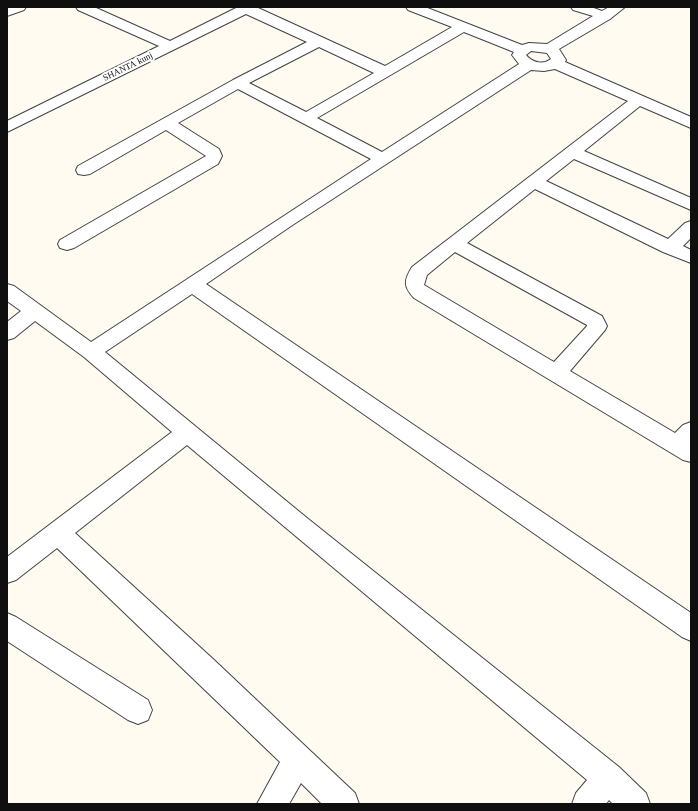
<!DOCTYPE html>
<style>
body{margin:0}
#map{position:relative;width:698px;height:811px;overflow:hidden;background:#fffbf0;font-family:Georgia,serif}
canvas{display:block}
.frame{position:absolute;inset:0;border:8px solid #0f0f0f;pointer-events:none}
</style>
<div id="map">
<canvas width="698" height="811"></canvas>
<div class="frame"></div>
</div>
<script>
const context = document.querySelector('canvas').getContext('2d');
context.lineJoin = 'round';
function trace(path, color, width, dash) { context.strokeStyle = color; context.lineWidth = width; context.lineCap = dash ? 'butt' : 'round'; context.setLineDash(dash || []); context.stroke(path); }
function fillPath(path, color) { context.fillStyle = color; context.fill(path, 'evenodd'); }
function drawText(font, color, halo, rows, align = 'center') {
  context.font = font + ' Georgia,serif'; context.lineWidth = 4; context.setLineDash([]); context.textBaseline = 'middle'; context.strokeStyle = halo; context.fillStyle = color; for (const [text, x, y, turn = 0] of rows) {
    context.save(); context.translate(x, y); context.rotate((+turn || 0) * Math.PI / 180); context.textAlign = isNaN(turn) ? turn : align; if (halo) context.strokeText(text, 0, 0); context.fillText(text, 0, 0); context.restore();
  }
}
const minor = new Path2D(`
 M7,7H26L24,10L7,16Z
 M76,7H94L170,41L236,8L235,7H256L385,66L452,27L408,10L406,7H425L522,45L529,43L547,44L593,16L573,10L571,7H591L602,11L609,7H625L610,19L559,49L566,60L565,62L691,117V128L640,106L584,151L691,198V210L574,159L546,181L668,239L685,223L691,221V238L683,246L691,250V263L663,252L535,189L467,243L602,316L607,326L605,330L570,371L675,433L683,425L691,422V462L683,460L414,298C403,286 404,280 412,267L628,101L555,69L544,71L531,70L291,226L206,284L691,613V641L682,637L192,294L105,352L307,518L619,767L646,793L650,804H613L609,800L606,804H572L576,793L587,780L187,445L75,533L213,659L355,793L359,804H322L301,783L289,804H257L280,762L57,548L16,580L7,583V557L172,432L84,357L35,321L14,338L7,340V322L21,311L7,301V284L14,286L91,342L371,159L238,89L178,123L219,149L222,156L218,164L74,248L67,250L60,248L58,244L60,240L206,156L166,130L90,174L84,175L78,174L76,170L78,166L233,80L307,42L246,14L7,132V121L159,46L78,10ZM464,32L514,52L512,55L519,64L382,152L317,118ZM319,47L374,73L306,112L249,83ZM531,51L547,53L551,59C543,65 533,63 526,55ZM455,252L587,325V326L554,362L424,285L427,275Z
 M7,613L16,617L148,700L152,710L148,720L138,724L128,720L7,641Z`);
trace(minor, '#424242', 2);
fillPath(minor, '#fff');
drawText('9px', '#0f0f0f', '#fff', [
 ["SHANTA kunj",128,67,-26]
]);
</script>
